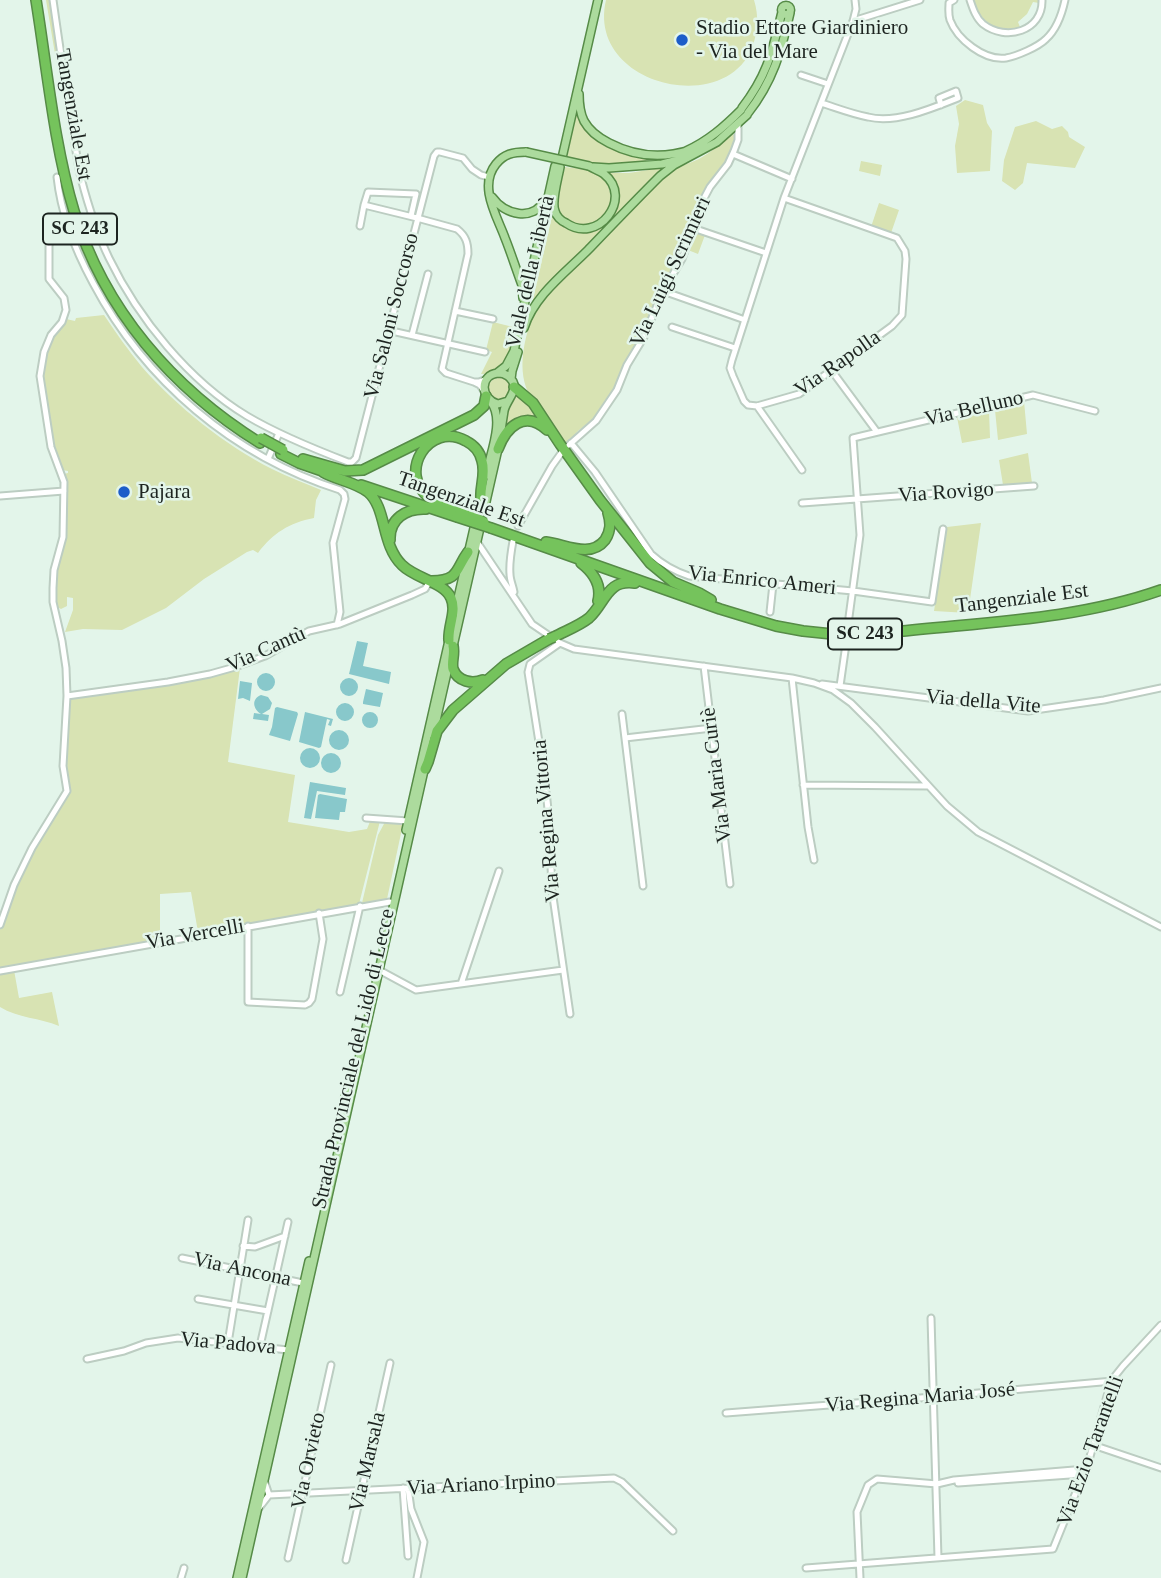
<!DOCTYPE html>
<meta charset="utf-8">
<style>
body{margin:0}
canvas{display:block;background:#e3f5ea}
</style>
<canvas width="1161" height="1578"></canvas>
<script>
const context = document.querySelector('canvas').getContext('2d');
context.lineJoin = 'round';
function fillPath(path, color) { context.fillStyle = color; context.fill(path, 'evenodd'); }
function trace(path, color, width, dash) { context.strokeStyle = color; context.lineWidth = width; context.lineCap = dash ? 'butt' : 'round'; context.setLineDash(dash || []); context.stroke(path); }
function drawText(font, color, halo, rows, align = 'center') {
  context.font = font + ' "Times New Roman",serif'; context.lineWidth = 5; context.setLineDash([]); context.textBaseline = 'middle'; context.strokeStyle = halo; context.fillStyle = color; for (const [text, x, y, turn = 0] of rows) {
    context.save(); context.translate(x, y); context.rotate((+turn || 0) * Math.PI / 180); context.textAlign = isNaN(turn) ? turn : align; if (halo) context.strokeText(text, 0, 0); context.fillText(text, 0, 0); context.restore();
  }
}
fillPath(new Path2D(`
 M46,0H50L61,65L57,66Z
 M606,0H754C759,16 758,32 752,48C723,118 586,84 606,0Z
 M973,0H1038L1039,3L1033,2L1027,14L1018,22L1020,27C997,35 980,21 973,0Z
 M965,100L983,105L987,123L992,131L990,171L957,173L955,146L959,124L956,106Z
 M577,103L578,115C608,144 616,158 661,158L627,164L601,166L567,159Z
 M1036,121L1052,129L1062,126L1068,132L1069,137L1085,147L1075,168L1027,163L1023,183L1015,190L1002,181L1004,160L1015,127Z
 M733,134L737,136L724,166L701,199L678,263L656,301L640,342L623,370L606,405L598,415L578,431L566,445C556,430 536,408 528,392C516,366 526,332 536,307L666,174C676,167 688,164 699,159C711,152 722,143 733,134Z
 M861,161L882,165L880,176L859,171Z
 M565,167C575,168 588,169 597,174C621,188 611,226 584,226C579,226 573,223 568,221C563,218 559,216 557,210C554,201 563,177 565,167Z
 M667,167L531,308L553,212C560,229 582,239 599,229C619,217 626,188 607,173H629Z
 M879,203L899,210L891,233L871,227Z
 M695,231L705,235L698,254L688,250Z
 M104,315C116,333 128,350 142,367C175,405 226,446 272,469C288,477 305,483 321,490L316,500L314,518C289,523 273,533 258,553L253,550L247,552L204,579L166,608L122,630L83,629L65,632L73,610V598L67,597V606L61,609L57,607C50,582 62,562 65,537C67,519 65,500 66,482L64,474L68,473V471L62,470L54,451L41,374L47,348L53,335L66,319L75,321L76,318Z
 M493,322L513,327L511,348L501,369L487,374H481L492,352L486,350Z
 M488 389a11 11 0 1 1 22 0a11 11 0 1 1-22 0Z
 M517,394L526,401L544,423L533,419L503,432L507,407Z
 M1024,401L1027,434L998,440L995,410Z
 M989,410L990,438L962,443L957,417Z
 M1028,453L1032,483L1003,485L999,460Z
 M981,523L968,613L934,611L947,527Z
 M240,668L228,762L295,775L288,822L349,832L367,829L371,819L380,821L359,904L198,932L191,892L160,894V939L0,969V930L16,886L36,845L68,794L65,768L69,697L209,677Z
 M385,822H402L403,824L387,899L362,903L378,835Z
 M14,970L19,998L52,992L59,1026C40,1018 18,1018 0,1007V972Z`), '#d8e3b3');
fillPath(new Path2D(`
 M357,641L368,643L363,666L391,672L389,684L349,674Z
 M257 682a9 9 0 1 1 18 0a9 9 0 1 1-18 0Z
 M340 687a9 9 0 1 1 18 0a9 9 0 1 1-18 0Z
 M240,681L252,683L250,701L243,698L238,699Z
 M366,689L383,693L380,707L363,704V702Z
 M261,695L268,697L272,703L270,709L262,714L269,715L268,721L253,719L254,713L261,714C253,709 251,699 261,695Z
 M336 712a9 9 0 1 1 18 0a9 9 0 1 1-18 0Z
 M277,707L297,712L298,714L290,741L269,735L272,727L275,708Z
 M362 720a8 8 0 1 1 16 0a8 8 0 1 1-16 0Z
 M305,712L333,719L331,726L328,725L330,720L327,719L321,747L319,748L299,742Z
 M329 740a10 10 0 1 1 20 0a10 10 0 1 1-20 0Z
 M300 758a10 10 0 1 1 20 0a10 10 0 1 1-20 0Z
 M321 763a10 10 0 1 1 20 0a10 10 0 1 1-20 0Z
 M310,782L346,788L345,795L317,791L311,819L304,818Z
 M320,794L347,799L345,812H340L339,820L315,818L318,795Z`), '#88c8cb');
const minor = new Path2D(`
 M53,0C59,42 65,84 72,126C75,143 77,161 81,178C88,205 97,233 109,258C138,318 189,381 247,416C279,435 314,449 348,462H352L356,458L434,156L437,152H440L463,158L472,169L481,175L489,177
 M954,0L949,3C949,8 948,14 950,20C957,39 984,61 1006,58C1017,56 1038,47 1046,39C1057,29 1062,14 1065,0
 M970,0C973,9 976,18 983,24C1006,42 1043,31 1042,0
 M853,21L920,0
 M801,75L828,84
 M821,103C837,108 852,114 868,117C896,124 933,108 958,98L956,91L939,98L941,105
 M733,154L792,179
 M57,177C61,214 75,250 93,283C145,381 233,456 340,490L344,494L345,499L333,543L340,612L337,625
 M784,198L897,238L905,251L906,259L902,315L892,326L799,394L757,406L748,405L744,401L733,376L730,368L732,360L784,198L853,21L856,9L855,0
 M411,216L416,194L368,192L364,205L417,218L457,229C466,236 468,243 468,254L442,369L446,373L474,382
 M360,226L364,205
 M693,228L766,253
 M663,291L745,320
 M455,311L493,319
 M672,327L735,348
 M396,332L485,352
 M412,335L428,274
 M832,371L877,432
 M484,391L480,385L474,382H479L487,379
 M757,406L802,470
 M571,443L595,472L651,554C663,565 674,571 689,576L853,591L932,602L943,529
 M569,445L596,421L617,390L627,365L644,337L663,291L682,259L701,204L710,187L728,164L734,151L738,140V124
 M268,459L279,433
 M0,496L64,491
 M802,503L1034,486
 M518,526L552,466L562,452
 M477,542L532,624L560,643L574,649L792,678L814,683L833,690L851,703L875,727L947,806L978,832L1161,927
 M512,594L514,592C513,586 510,580 510,574C509,563 511,552 513,541
 M770,612L773,584
 M849,617L860,535L853,438L1033,395L1095,411
 M560,643L530,664L528,672L544,774L549,818L552,890L570,1014
 M704,666L730,884
 M792,678L808,827L814,860
 M822,684L1028,711L1104,700L1161,688
 M840,686L846,644
 M67,696L168,682L210,674L235,667L265,656L309,631L340,624L412,595L425,589L430,581
 M622,714L643,886
 M625,738L712,728
 M803,785L928,786
 M366,818L408,821
 M0,925L14,885L32,848L67,791L63,766L67,696L66,668L62,641L53,602V588L54,570L63,537L64,482L51,447L40,376L44,352L51,335L62,322L66,310L64,298L49,279V246L50,240
 M248,926V1002L305,1005L309,1003L312,999L323,939L319,913
 M379,970L416,990L563,970
 M0,971L390,902
 M461,984L499,871
 M340,992L360,906
 M243,1246L255,1247L285,1236
 M182,1258L303,1283
 M198,1299L268,1311
 M931,1318L938,1558
 M228,1343L248,1220
 M260,1346L288,1222
 M87,1359L124,1351L146,1343L178,1338L288,1350
 M726,1413L933,1397L1113,1381
 M1093,1445L1161,1468
 M958,1483L1084,1474
 M403,1488L408,1556
 M408,1488L411,1509L424,1542L417,1578
 M269,1495L614,1478L622,1482L673,1531
 M259,1508L269,1495L264,1480
 M288,1558L331,1365
 M346,1560L390,1363
 M806,1568L1053,1549L1089,1460L1109,1389L1115,1376L1123,1366L1161,1325
 M181,1578L184,1568
 M860,1578L857,1512L868,1485L877,1479L937,1484L954,1480L1086,1469`);
const major = new Path2D(`
 M781.5 10a4.5 4.5 0 1 1 9 0a4.5 4.5 0 1 1-9 0Z
 M579,94C579,104 580,113 584,121C590,132 599,138 609,143C636,157 662,159 690,150
 M742,108C768,74 772,52 782,12
 M748,113C773,81 781,52 790,13
 M686,151C708,141 724,127 741,110
 M562,158L598,0
 M560,167C558,178 551,202 555,211C556,216 561,221 566,223C598,245 634,198 604,174C600,171 594,169 589,166
 M593,167L609,168L662,164L687,158L717,142L747,115
 M492,197C505,215 533,222 545,200
 M523,298L522,285C516,269 511,253 505,238C497,216 478,186 496,164C504,154 513,152 526,152
 M524,328C534,296 565,273 588,250C612,225 635,201 660,176L674,165L687,158
 M497,373L506,366L514,351L555,166
 M511,379L512,371L518,352
 M486,475C490,454 505,420 491,402
 M455,611L482,493
 M433,734L498,449C500,437 502,424 504,411C506,399 523,388 508,376C505,374 501,373 498,373C479,375 480,399 498,404L508,401
 M406,830L450,636
 M335,1140L348,1084
 M237,1578L309,1261
 M242,1578L425,766`);
const highway = new Path2D(`
 M36,0C47,68 54,145 74,211C104,310 173,389 260,443
 M514,387L533,403L560,444L600,500L650,563L673,582L699,593L711,600
 M498,449C506,427 525,409 547,430
 M281,454L299,463L328,473
 M303,459L345,471L363,470L474,415L484,406L486,396
 M323,472C337,480 355,482 368,492C387,508 381,545 402,565C416,579 444,582 451,598C457,611 448,626 449,640
 M361,485L457,517
 M460,510C450,506 439,504 430,498C396,474 429,420 466,441C474,445 480,452 482,461C486,474 480,486 481,498
 M491,528L720,609L776,626L803,631L832,634H866L895,632C984,622 1076,620 1161,590
 M390,540C389,519 406,508 426,509
 M546,542C565,544 590,559 605,540C611,531 611,523 608,513
 M581,563C594,573 602,585 598,601
 M432,581C460,580 455,570 468,552
 M554,637C565,631 579,626 589,618C606,602 607,579 635,583
 M453,646C455,654 451,662 453,669C458,682 472,684 483,680
 M425,769L428,762L437,731L453,710L506,664L549,639`);
trace(minor, '#bccdc2', 9);
trace(major, '#568b47', 10);
trace(highway, '#568b47', 12);
trace(minor, '#fff', 5);
trace(major, '#acdb9d', 7);
trace(highway, '#75c35c', 9);
const majorBridge = new Path2D(`
 M526,152L589,166`);
const highwayBridge = new Path2D(`
 M261,438L283,450
 M460,510L484,522
 M457,517L491,528
 M549,639L554,637`);
trace(majorBridge, '#568b47', 10, []);
trace(highwayBridge, '#568b47', 12, []);
trace(majorBridge, '#acdb9d', 7);
trace(highwayBridge, '#75c35c', 9);
for (const [x, y, r, color] of [
 [682,40,7,"#1c5dc9"],
 [124,492,7,"#1c5dc9"]
]) { const dot = new Path2D(); dot.arc(x, y, r, 0, 2 * Math.PI); context.fillStyle = color; context.fill(dot); trace(dot, '#e3f5ea', 2.5); }
for (const [x, y, w] of [
 [80,229,74],
 [865,634,74]
]) { const box = new Path2D(); box.roundRect(x - w / 2, y - 15.5, w, 31, 5); context.fillStyle = '#e3f5ea'; context.fill(box); trace(box, '#1d2420', 2); }
drawText('bold 19px', '#1d2420', null, [
 ["SC 243",80,229],
 ["SC 243",865,634]
]);
drawText('21px', '#1d2420', '#e3f5ea', [
 ["Stadio Ettore Giardiniero",696,28],
 ["- Via del Mare",696,52],
 ["Pajara",138,492]
], 'left');
drawText('21px', '#1d2420', '#e3f5ea', [
 ["Tangenziale Est",73,115,80],
 ["Viale della Libertà",531,272,-77],
 ["Via Luigi Scrimieri",671,272,-65],
 ["Via Saloni Soccorso",392,316,-76],
 ["Via Rapolla",838,364,-35],
 ["Via Belluno",974,409,-13],
 ["Via Rovigo",946,493,-4],
 ["Tangenziale Est",461,500,19],
 ["Via Enrico Ameri",762,581,6],
 ["Tangenziale Est",1022,599,-7],
 ["Via Cantù",266,650,-24],
 ["Via della Vite",983,702,5],
 ["Via Maria Curiè",717,775,-97],
 ["Via Regina Vittoria",547,821,-95],
 ["Via Vercelli",195,935,-10],
 ["Strada Provinciale del Lido di Lecce",354,1059,-77],
 ["Via Ancona",242,1270,12],
 ["Via Padova",228,1344,5],
 ["Via Regina Maria José",920,1398,-5],
 ["Via Ezio Tarantelli",1091,1451,-70],
 ["Via Orvieto",309,1461,-78],
 ["Via Marsala",368,1462,-77],
 ["Via Ariano Irpino",481,1485,-3]
]);
</script>
